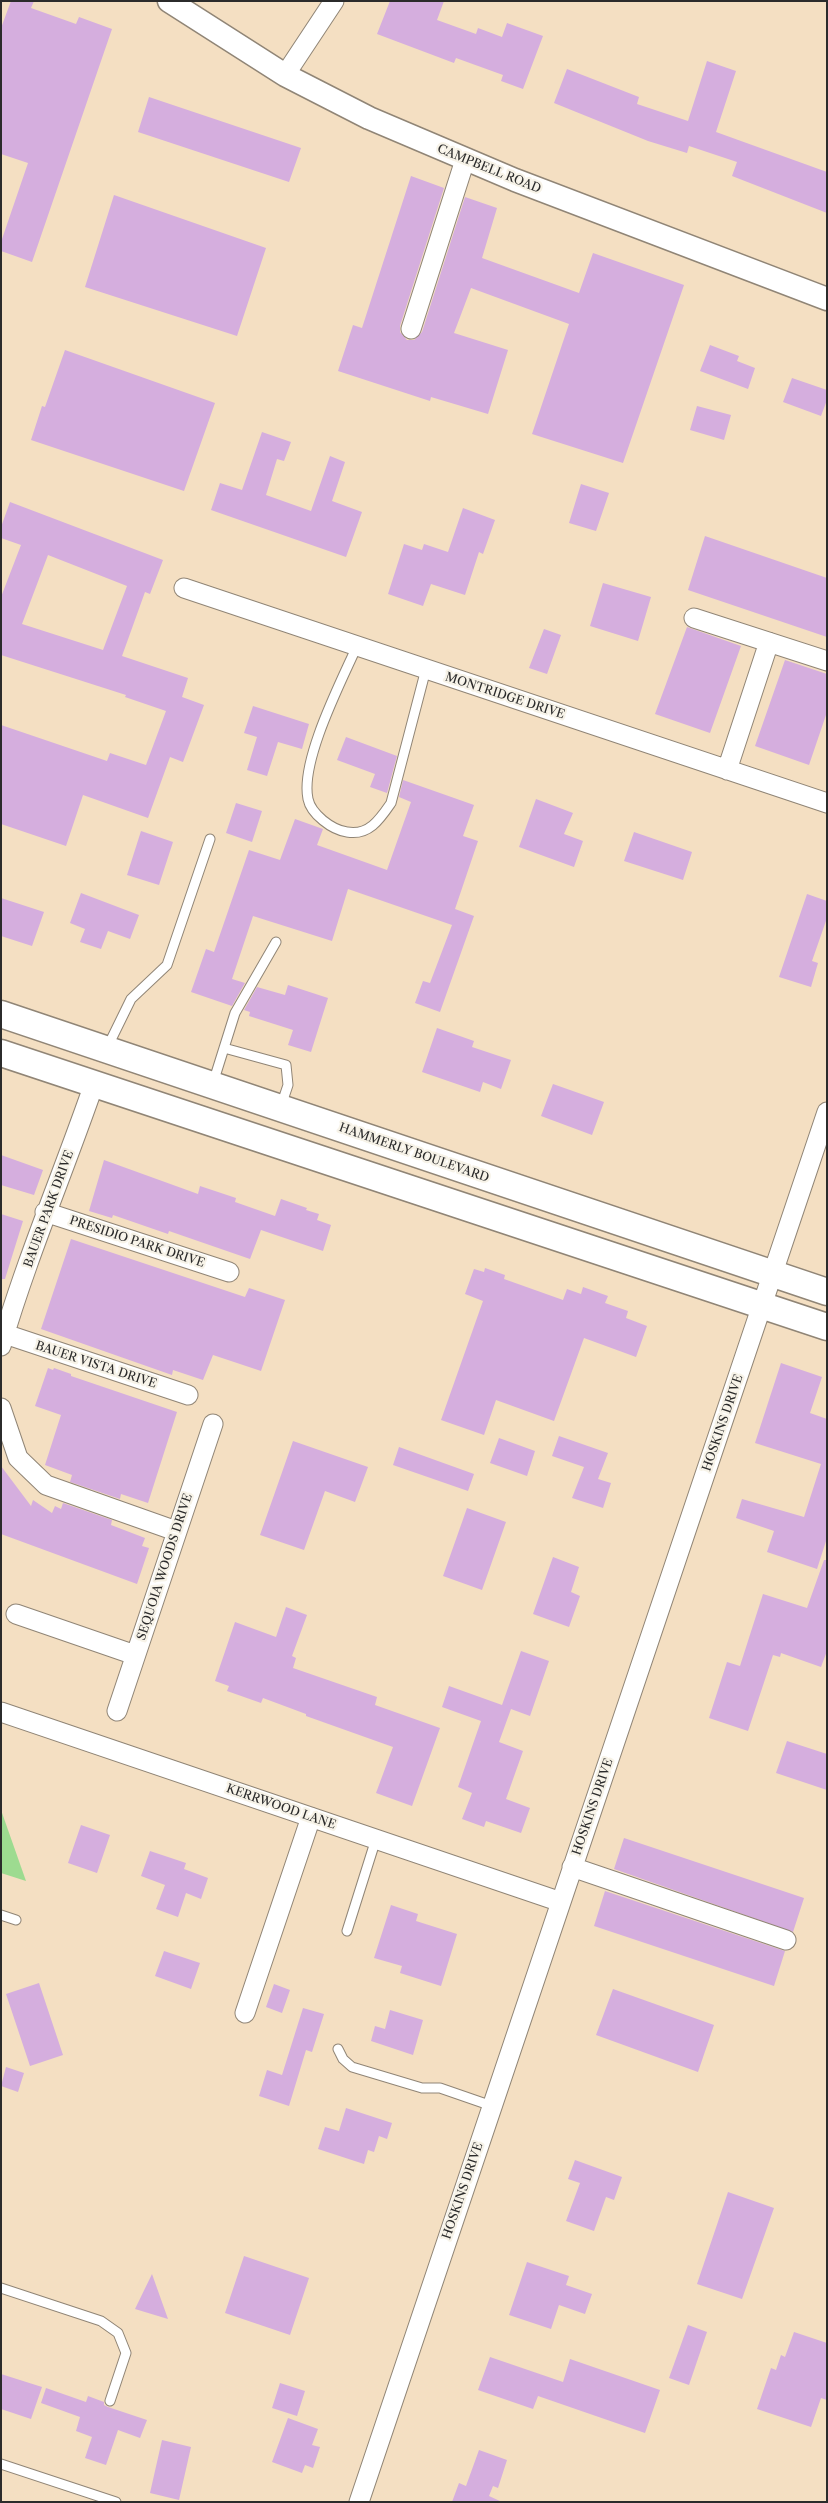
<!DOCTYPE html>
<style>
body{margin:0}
#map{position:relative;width:828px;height:2503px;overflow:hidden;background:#f4dfc2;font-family:"Libre Caslon Text",serif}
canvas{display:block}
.frame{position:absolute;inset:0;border:2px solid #2b2b2b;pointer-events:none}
</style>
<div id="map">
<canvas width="828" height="2503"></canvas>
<div class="frame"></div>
</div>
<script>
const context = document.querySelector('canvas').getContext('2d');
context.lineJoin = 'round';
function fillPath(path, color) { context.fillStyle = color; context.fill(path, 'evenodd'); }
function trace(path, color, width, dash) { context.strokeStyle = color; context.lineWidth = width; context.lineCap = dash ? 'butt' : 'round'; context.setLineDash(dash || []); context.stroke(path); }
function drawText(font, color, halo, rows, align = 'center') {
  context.font = font + ' "Libre Caslon Text",serif'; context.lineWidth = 4.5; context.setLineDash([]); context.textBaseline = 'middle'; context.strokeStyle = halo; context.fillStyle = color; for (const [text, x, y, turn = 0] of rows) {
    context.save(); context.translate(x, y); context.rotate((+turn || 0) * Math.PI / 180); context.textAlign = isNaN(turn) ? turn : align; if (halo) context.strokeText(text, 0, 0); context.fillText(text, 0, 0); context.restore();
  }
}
fillPath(new Path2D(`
 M1,1810L26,1881L1,1873Z`), '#9ddb90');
fillPath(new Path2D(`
 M11,1H34L31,8L76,24L79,17L112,29L32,262L1,251V242L28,163L1,154V28Z
 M390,1H444L437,20L476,34L478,28L502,37L507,23L543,36L523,89L501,81L503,75L456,58L454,63L377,34Z
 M707,61L736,71L716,132L827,172V213L732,176L737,162L689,146L687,153L648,141L554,103L567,69L639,97L637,104L688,121Z
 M149,97L301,148L289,182L138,132Z
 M411,176L444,188L400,326V332L407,340H414L422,332L465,197L497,208L482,258L579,293L593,253L684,285L623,463L532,434L569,324L471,288L454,333L508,350L488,414L431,397L430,401L338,371L353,325L362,328Z
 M114,195L266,248L237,336L85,287Z
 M710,345L739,356L737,361L755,368L748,389L700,371Z
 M65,350L215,403L184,491L31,440L42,406L45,407Z
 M792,378L827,390V400L821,416L783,402Z
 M697,406L731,415L724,440L690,430Z
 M262,432L291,442L284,461L277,459L266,495L311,511L330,456L345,462L332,501L362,512L346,557L211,510L220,483L242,490Z
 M581,484L609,493L596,531L569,523Z
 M10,502L163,560L150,594L145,592L122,656L188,678L182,697L204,705L183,762L170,757L148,818L83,795L66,846L1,824V725L107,761L110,753L146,765L166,711L125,697L126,695L1,655V597L21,545L1,538V527ZM48,555L127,586L103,650L22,624Z
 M463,508L495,520L483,554L479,552L465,595L431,584L423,606L388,594L404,544L422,550L424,544L448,552Z
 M705,536L827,578V637L688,590Z
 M603,583L651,597L638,641L590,626Z
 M687,627L741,646L710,733L655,714Z
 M544,629L561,635L547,674L529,668Z
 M785,660L827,674V712L809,765L755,746Z
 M253,706L309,724L302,749L278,742L267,776L247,770L257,737L244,733Z
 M346,737L397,756L387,793L370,787L375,774L337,760Z
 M403,780L474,805L463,836L478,841L455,909L474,916L440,1012L415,1003L423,981L430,983L452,925L348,889L332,941L253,916L232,979L245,983L232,1006L191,992L206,949L214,952L249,850L280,860L295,819L323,829L317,845L387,870L411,802L399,797Z
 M536,799L573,813L564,834L583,841L574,867L519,847Z
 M236,803L262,811L252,842L226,833Z
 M141,831L173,842L159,885L127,875Z
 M634,832L692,852L683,880L624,861Z
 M81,893L139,915L130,939L108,931L101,949L80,942L85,929L70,923Z
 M807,894L827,901V918L812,961L818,963L811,987L779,977Z
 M1,898L44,912L32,946L1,936Z
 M288,985L328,998L311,1052L288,1045L293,1030L249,1016L250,1012L244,1010L257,987L285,995Z
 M437,1028L474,1041L472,1047L511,1060L501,1089L483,1082L480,1092L422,1072Z
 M553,1084L604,1102L592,1135L541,1116Z
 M1,1155L43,1170L34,1195L1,1185Z
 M104,1160L198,1194L200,1186L236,1198L235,1202L275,1216L281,1199L307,1208L306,1210L319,1214L317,1220L331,1225L323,1251L261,1230L250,1259L169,1231L168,1234L113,1215L112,1218L89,1211Z
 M1,1214L23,1221L5,1279H1Z
 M71,1239L245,1297L249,1288L285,1300L261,1371L213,1355L203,1380L173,1370L172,1375L41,1329Z
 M485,1268L505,1275L504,1279L563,1300L567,1289L581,1294L583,1287L608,1296L605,1303L628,1311L626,1318L647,1326L636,1357L584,1338L554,1421L496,1400L484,1435L441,1420L483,1301L465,1294L474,1269L484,1272Z
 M781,1363L822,1377L810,1413L827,1419V1538L817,1569L767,1552L774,1531L736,1518L742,1499L804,1517L821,1464L755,1443Z
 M48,1368L53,1370L54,1368L71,1374V1376L177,1412L148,1503L121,1494L120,1499L70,1482L72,1475L45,1465L61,1415L35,1406Z
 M559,1436L608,1453L598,1479L611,1483L603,1508L572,1498L584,1467L552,1456Z
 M499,1438L535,1451L527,1476L490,1463Z
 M293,1441L368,1467L355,1502L325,1491L304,1550L260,1535Z
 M399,1447L474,1474L468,1491L393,1465Z
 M1,1466L31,1506L33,1500L52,1513L55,1506L61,1509L63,1503L112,1520L111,1525L145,1538L142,1546L149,1548L137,1584L1,1534Z
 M467,1508L506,1522L482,1590L443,1576Z
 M553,1557L579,1567L571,1592L580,1596L569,1627L533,1614Z
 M824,1560H827V1651L821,1667L781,1653L780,1657L773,1655L748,1731L709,1718L727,1662L740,1666L763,1594L807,1608Z
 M286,1607L307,1615L292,1656L296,1658L293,1668L377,1697L375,1705L440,1728L412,1806L376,1793L393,1747L306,1716V1714L263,1698L261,1703L227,1691L229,1686L215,1681L235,1622L276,1637Z
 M521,1651L549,1661L530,1716L511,1709L499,1742L523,1751L506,1799L530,1808L521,1833L486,1821L484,1827L462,1819L472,1793L458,1787L481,1721L442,1707L449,1686L502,1705Z
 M787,1741L827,1754V1790L776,1773Z
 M81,1825L110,1835L97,1873L68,1863Z
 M624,1838L804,1898L793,1932L614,1869Z
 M150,1851L186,1863L184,1869L208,1878L201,1899L186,1893L178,1917L156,1909L165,1885L141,1876Z
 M605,1891L785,1951L774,1986L594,1926Z
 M391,1905L418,1914L416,1921L457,1934L441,1986L400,1973L402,1966L374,1958Z
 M164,1951L200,1963L191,1989L155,1976Z
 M39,1983L63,2055L30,2066L6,1994Z
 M274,1984L290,1990L282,2013L266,2007Z
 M613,1989L714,2025L698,2072L596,2035Z
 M303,2008L324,2014L312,2052L306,2050L289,2106L259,2096L267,2070L282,2075Z
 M390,2010L423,2020L413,2055L371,2041L375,2026L385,2029Z
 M6,2067L24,2073L18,2092L1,2086Z
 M346,2108L392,2123L387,2139L379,2136L374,2152L368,2150L364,2164L318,2149L325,2127L339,2131Z
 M575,2160L622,2177L614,2200L606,2197L594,2231L566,2221L580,2183L568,2179Z
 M728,2192L774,2208L742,2299L697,2284Z
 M244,2256L309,2278L290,2335L225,2313Z
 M527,2262L569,2276L566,2285L592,2294L585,2314L559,2305L551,2329L509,2315Z
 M152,2274L168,2319L135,2309Z
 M688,2325L707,2332L689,2385L669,2378Z
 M794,2332L827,2343V2400L821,2398L811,2427L757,2409L771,2368L776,2370L781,2355L785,2357Z
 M490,2357L563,2382L570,2359L660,2390L645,2433L538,2396L533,2409L478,2390Z
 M1,2374L42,2387L31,2419L1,2409Z
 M280,2383L305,2391L297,2416L272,2408Z
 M46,2388L86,2402L88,2396L104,2402V2405L108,2407L147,2420L140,2438L118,2430L106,2465L85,2458L92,2437L76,2431L80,2417L41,2403Z
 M288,2418L318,2429L312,2445L320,2447L313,2468L305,2465L302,2473L272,2462Z
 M162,2440L191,2447L179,2500L150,2493Z
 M479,2450L507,2460L498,2488L493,2486L489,2496L502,2502H452L459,2483L466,2486Z`), '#d5aede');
const service = new Path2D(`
 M357,646C341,682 300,761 308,799C311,814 332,830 347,832C369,836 380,819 391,803L426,669
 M107,1048L131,999L167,965L210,839
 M224,1048L286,1065L288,1085L281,1106
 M213,1083L235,1013L276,942
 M1,1915L16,1920
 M347,1931L376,1839
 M338,2049L343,2059L352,2067L422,2088H440L492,2106
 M1,2288L101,2321L118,2333L126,2353L110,2401
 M1,2464L116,2502`);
const minor = new Path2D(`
 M285,75L334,1
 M411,329L465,160
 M184,588L827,803
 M694,618L827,661
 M727,770L769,642
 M45,1212L229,1272
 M5,1334L188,1395
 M1,1346C27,1257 64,1171 94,1084
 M1,1408L18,1458L46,1485L176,1531
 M16,1614L135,1655
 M117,1711L213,1424
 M1,1712L561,1902
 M572,1867L786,1940
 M245,2013L311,1817
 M359,2502L827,1112`);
const tertiary = new Path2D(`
 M169,1L285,75L369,118L515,180L827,299`);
const secondary = new Path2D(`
 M1,1014L827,1292
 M1,1053L827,1327`);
trace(service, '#908576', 11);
trace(minor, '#908576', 21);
trace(tertiary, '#908576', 25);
trace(secondary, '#908576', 29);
trace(service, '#fff', 9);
trace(minor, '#fff', 19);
trace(tertiary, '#fff', 22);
trace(secondary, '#fff', 26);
drawText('12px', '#2b2b2b', '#f7f3e8', [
 ["CAMPBELL ROAD",489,169,22],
 ["MONTRIDGE DRIVE",505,696,18],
 ["HAMMERLY BOULEVARD",414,1153,19],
 ["BAUER PARK DRIVE",49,1209,-70],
 ["PRESIDIO PARK DRIVE",137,1242,18],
 ["BAUER VISTA DRIVE",96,1365,18],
 ["HOSKINS DRIVE",723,1423,-71],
 ["SEQUOIA WOODS DRIVE",165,1567,-72],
 ["KERRWOOD LANE",281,1807,19],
 ["HOSKINS DRIVE",593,1807,-71],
 ["HOSKINS DRIVE",463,2191,-71]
]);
</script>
